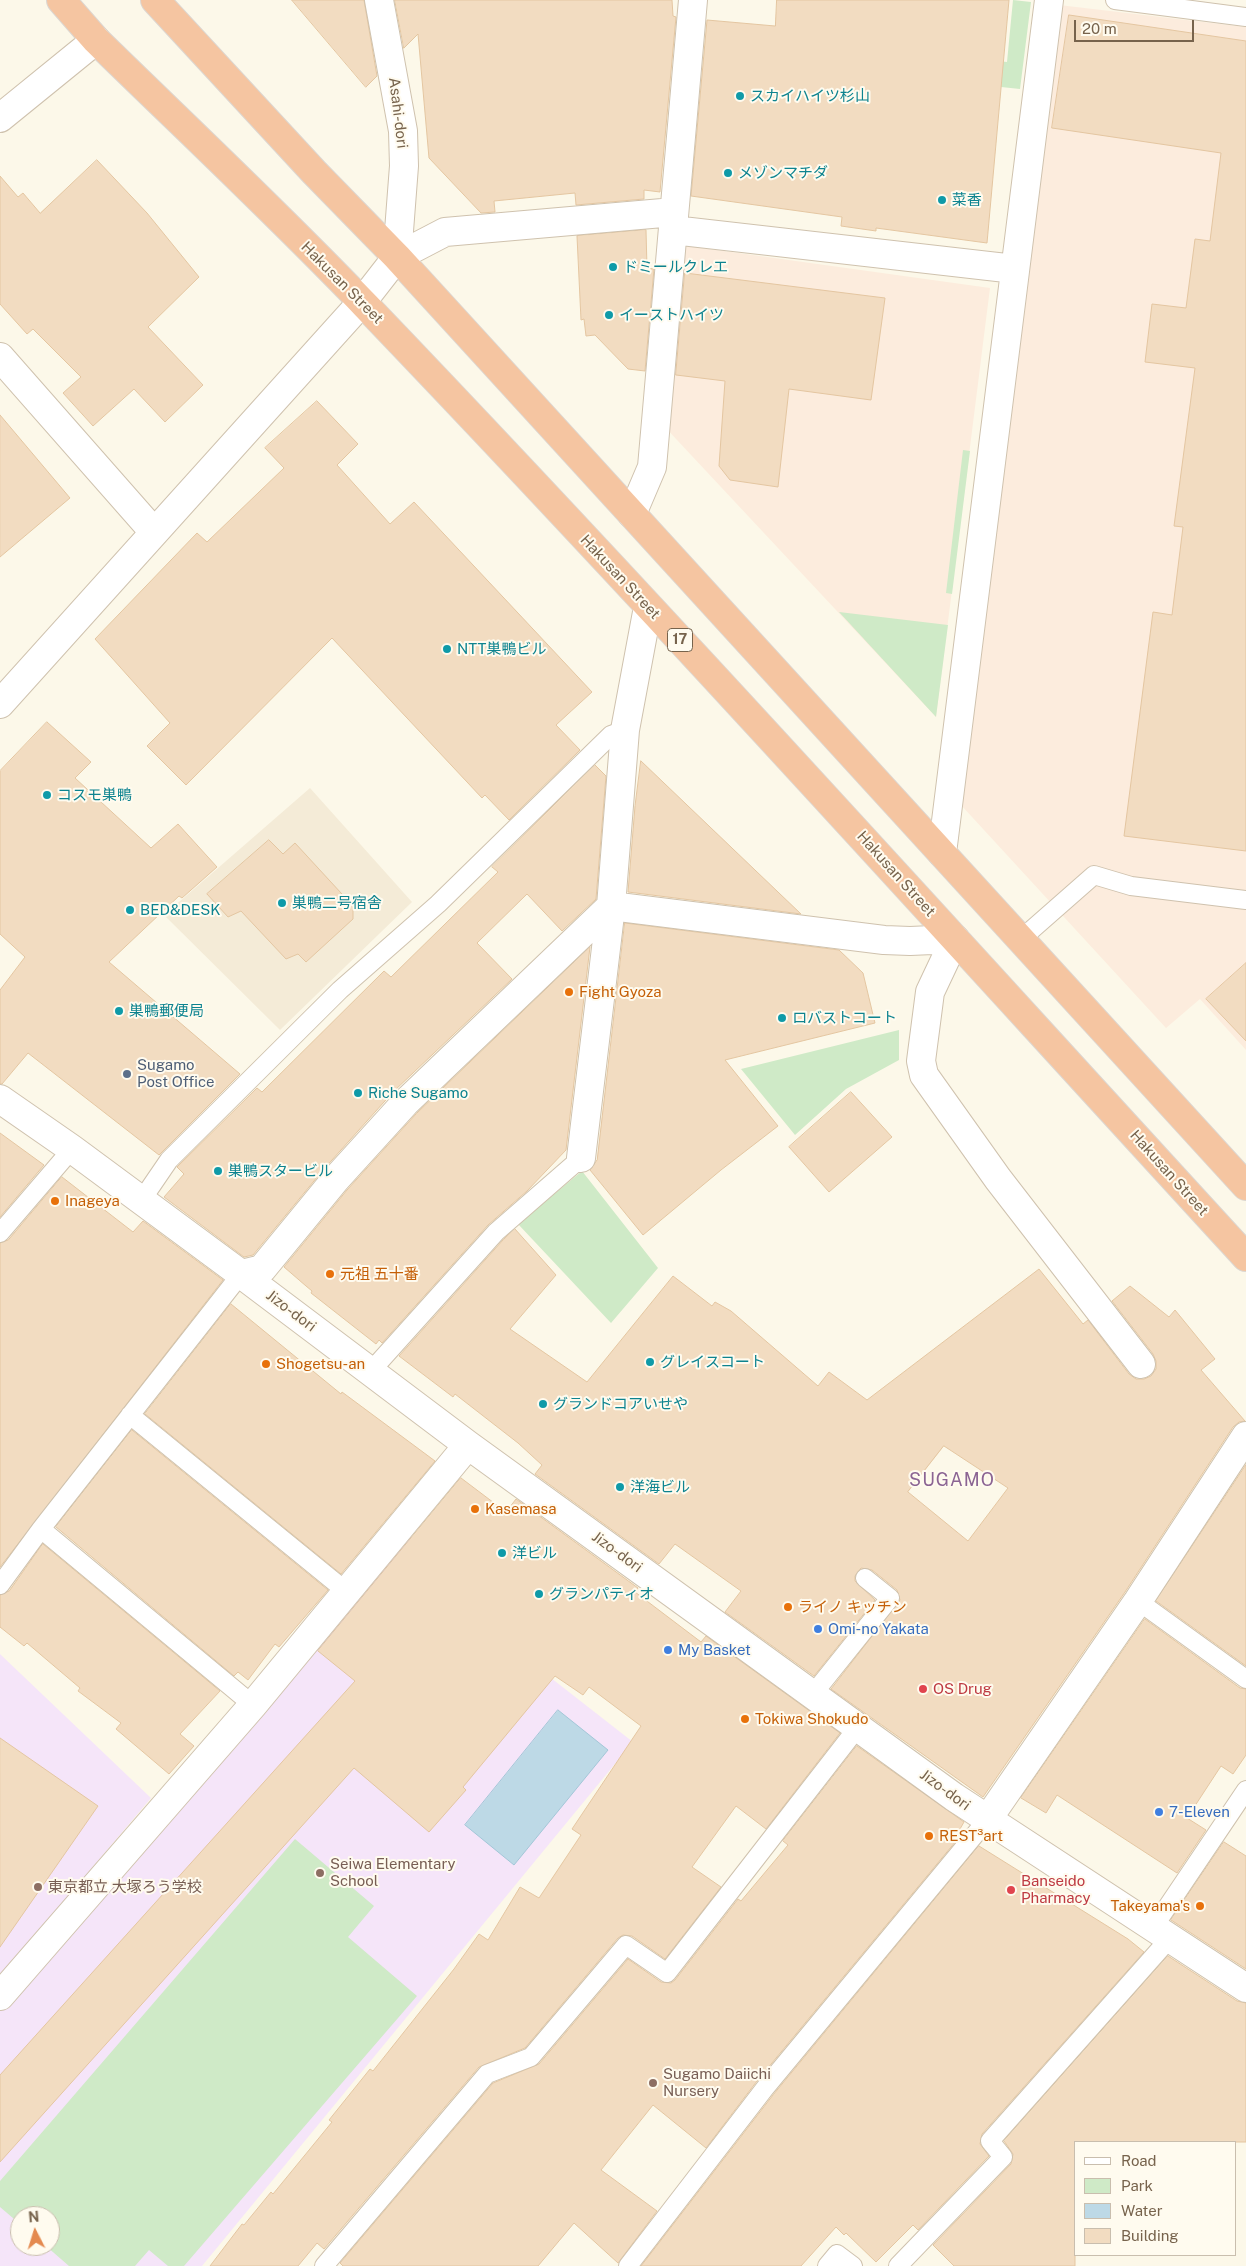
<!DOCTYPE html>
<meta charset="utf-8">
<style>
body{margin:0}
#map{position:relative;width:1246px;height:2266px;overflow:hidden;background:#fcf8e9;font-family:"Public Sans",sans-serif}
canvas{display:block}
.legend{position:absolute;left:1074px;top:2141px;width:162px;height:115px;box-sizing:border-box;background:#fffbef;border:1px solid #c9beae;margin:0;padding:6px 9px;list-style:none;font-size:15px;color:#77634c}
.legend li{display:flex;align-items:center;gap:10px;height:25px}
.legend b{width:25px;border:1px solid #c9beae}
.north{position:absolute;left:10px;top:2206px;width:50px;height:50px;box-sizing:border-box;background:#fffbef;border:1px solid #c9beae;border-radius:50%;rotate:355deg;font-size:14px;font-weight:700;line-height:20px;text-align:center;color:#77634c}
.north::after{content:'';display:block;margin:auto;width:18px;height:22px;background:#e48a50;clip-path:polygon(50% 0,100% 100%,50% 72%,0 100%)}
.scale{position:absolute;left:1074px;top:20px;width:120px;height:22px;box-sizing:border-box;border:2px solid #77634c;border-top:0;padding-left:6px;font-size:15px;line-height:18px;white-space:nowrap;color:#77634c;-webkit-text-stroke:4px #fffbef;paint-order:stroke}
</style>
<div id="map">
<canvas width="1246" height="2266"></canvas>
<ul class="legend">
<li><b style="height:6px;background:#fff"></b>Road</li>
<li><b style="height:14px;background:#cfeac7"></b>Park</li>
<li><b style="height:14px;background:#bdd9e6"></b>Water</li>
<li><b style="height:14px;background:#f2dcc1"></b>Building</li>
</ul>
<div class="north">N</div>
<div class="scale">20 m</div>
</div>
<script>
const context = document.querySelector('canvas').getContext('2d');
context.lineJoin = 'round';
function fillPath(path, color) { context.fillStyle = color; context.fill(path, 'evenodd'); }
function trace(path, color, width, dash) { context.strokeStyle = color; context.lineWidth = width; context.lineCap = dash ? 'butt' : 'round'; context.setLineDash(dash || []); context.stroke(path); }
function drawText(font, color, halo, rows, align = 'center') {
  context.font = font + ' "Public Sans","Noto Sans JP",sans-serif'; context.lineWidth = 4; context.setLineDash([]); context.textBaseline = 'middle'; context.strokeStyle = halo; context.fillStyle = color; for (const [text, x, y, turn = 0] of rows) {
    context.save(); context.translate(x, y); context.rotate((+turn || 0) * Math.PI / 180); context.textAlign = isNaN(turn) ? turn : align; if (halo) context.strokeText(text, 0, 0); context.fillText(text, 0, 0); context.restore();
  }
}
fillPath(new Path2D(`
 M310,788L412,902L280,1030L164,915Z`), '#f4ebd7');
fillPath(new Path2D(`
 M1059,5L1246,27V1050L1200,999L1166,1028L961,805Z
 M688,246L990,288L936,717L663,425L678,254Z`), '#fcecdd');
fillPath(new Path2D(`
 M410,1536L485,1592L469,1614L633,1742L202,2266H0V2005ZM20,2216H50V2246H20Z
 M0,1654L151,1798L0,1977Z`), '#f5e5f9');
fillPath(new Path2D(`
 M1013,0L1031,2L1020,89L765,62L766,35L1007,62Z
 M963,450L970,451L952,594L946,593Z
 M839,612L948,625L936,717Z
 M899,1030V1060L846,1089L795,1135L741,1069Z
 M582,1171L658,1268L611,1323L518,1224Z
 M295,1839L374,1906L348,1937L417,1996L184,2266H168L149,2250L135,2266H69L46,2246H50V2216H20V2224L0,2207V2181Z`), '#cfeac7');
const water = new Path2D(`
 M558,1710L608,1750L514,1865L465,1825Z`);
fillPath(water, '#bdd9e6');
trace(water, '#a3c7d8', 1);
const building = new Path2D(`
 M292,0H364L377,76L366,87Z
 M395,0H672L673,16L676,17L660,192L644,190V199L576,205L575,193L494,201L495,212L481,213L429,158L418,34L404,48Z
 M777,0H1009L987,243L876,228V231L841,226L842,217L691,196L707,20L775,26Z
 M1069,15L1246,41V851L1124,836L1153,612L1172,615L1183,527L1174,526L1195,368L1145,362L1152,304L1186,308L1195,239L1210,241L1221,153L1052,128Z
 M97,160L147,213L199,277L148,327L203,385L165,422L134,389L93,426L63,393L81,377L33,329L27,334L0,304V176L18,197L23,193L40,213Z
 M646,230L647,268L654,269L645,371L628,369L595,335L586,336L584,319L581,320L577,236Z
 M685,273L885,298L871,400L789,389L778,487L730,480L719,466L725,381L676,375Z
 M317,401L358,444L337,465L390,524L414,502L592,692L556,725L580,750L509,820L485,795L482,798L332,638L186,785L147,746L170,723L95,639L197,533L207,542L284,468L265,448Z
 M0,415L70,498L0,557Z
 M47,722L91,762L75,778L151,848L178,824L217,867L182,898L179,896L109,962L240,1074L159,1155L28,1053L2,1084H0V990L25,957L0,934V771Z
 M641,761L801,914L628,892L635,806Z
 M595,765L606,776L596,899L562,931L527,894L477,943L512,979L393,1092L323,1170L253,1255L244,1257L164,1197L184,1174L177,1167L257,1088L262,1092L384,971L391,977L498,872L492,867Z
 M269,840L283,854L295,843L353,906V919L306,962L298,954L286,959L241,911L228,917L207,894Z
 M625,923L839,950L863,973L875,1023L725,1060L778,1126L721,1170L643,1235L590,1170L597,1160Z
 M590,947L566,1150L527,1191L488,1225L382,1343L379,1340L376,1344L311,1293L312,1291L306,1286L284,1267L347,1190L416,1114Z
 M1246,963V1041L1206,999Z
 M851,1092L892,1137L829,1192L789,1147Z
 M0,1133L44,1165L0,1217Z
 M62,1177L133,1232L143,1221L223,1280L0,1567V1243L8,1240Z
 M515,1229L556,1275L510,1329L587,1382L673,1276L712,1306L715,1302L731,1311L818,1386L829,1372L867,1400L1039,1269L1083,1324L1088,1320L1129,1374L1136,1379H1144L1151,1376L1156,1369V1361L1153,1354L1112,1301L1130,1286L1169,1317L1175,1310L1215,1359L1201,1370L1245,1421L1239,1422L1233,1427L1125,1592L983,1797L831,1689L900,1600L897,1590L872,1570L861,1568L855,1576V1581L875,1600L814,1676L725,1612L741,1591L675,1544L659,1564L535,1474L542,1465L518,1443L455,1394L453,1397L399,1356L503,1240ZM944,1446L1008,1488L968,1541L908,1492Z
 M231,1304L341,1394L342,1392L435,1461L341,1574L145,1414Z
 M132,1430L328,1590L279,1647L275,1644L248,1680L238,1672L234,1676L56,1527Z
 M1246,1465V1666L1156,1601Z
 M461,1478L506,1512L516,1499L638,1588L635,1592L701,1642L706,1636L840,1733L766,1829L736,1806L692,1867L721,1887L665,1959L632,1936L623,1935L618,1938L525,2048L479,2067L324,2249L317,2243L298,2266H210L242,2224L244,2225L271,2192L273,2194L332,2122L329,2120L370,2069L373,2071L454,1969L479,1934L488,1940L520,1887L539,1898L581,1835L572,1829L641,1726L589,1687L583,1695L555,1676L463,1787L466,1790L429,1832L354,1768L0,2162V2075L355,1681L318,1651Z
 M43,1544L220,1691L180,1734L194,1746L169,1774L116,1729L121,1723L78,1691L80,1688L27,1643L24,1646L0,1627V1595L9,1591Z
 M1145,1619L1240,1688L1246,1689V1755L1233,1774L1221,1766L1187,1818L1206,1830L1177,1873L1057,1795L1046,1813L1021,1798Z
 M0,1738L98,1806L0,1947Z
 M857,1746L964,1822L960,1829L961,1830L959,1833L961,1835L757,2081L706,2148L653,2105L601,2170L657,2211L618,2263L574,2223L538,2266H343L340,2263L493,2083L539,2064L628,1959L661,1982L671,1983L675,1980L738,1899L741,1901L788,1845L783,1841Z
 M1224,1842L1246,1856V1969L1171,1920Z
 M979,1846L1128,1939L1144,1952L982,2134L980,2144L989,2156L918,2230L913,2225L876,2262L846,2233L844,2235L836,2227L801,2266H641L773,2095Z
 M1168,1956L1237,2001L1246,2003V2142H1075V2266H954L933,2245L1011,2164L1013,2154L1004,2141Z`);
fillPath(building, '#f2dcc1');
trace(building, '#e4c6a1', 1);
const lane = new Path2D(`
 M1115,0L1246,17
 M1020,940L1094,875L1131,886L1246,900
 M141,1201L169,1160L340,990L438,904L611,735L625,730
 M0,1233L72,1149
 M371,1371L496,1232L581,1158
 M130,1415L347,1592
 M41,1529L253,1705
 M0,1585L41,1529L241,1274
 M1138,1601L1246,1679
 M813,1694L890,1598L865,1578
 M1153,1928L1246,1790
 M324,2266L487,2074L531,2057L626,1945L667,1973L858,1727
 M628,2266L765,2088L987,1820
 M827,2266L837,2254L853,2266
 M898,2266L1003,2157L990,2141L1170,1938`);
const street = new Path2D(`
 M379,0L403,131L404,166L397,257
 M0,118L96,40
 M673,230L1015,269
 M0,357L154,532
 M632,514L652,467L693,0
 M0,704L362,302L397,257L445,232L674,212
 M942,853L1049,0
 M0,1099L72,1149L241,1274L468,1445L954,1797L1246,1988
 M581,1158L611,906L625,730L648,607
 M241,1274L262,1269L335,1180L405,1103L611,906L884,940L910,941L955,939L930,992L921,1061L924,1075L998,1179L1141,1364
 M987,1820L1138,1601L1246,1436
 M0,1996L253,1705L468,1445`);
const highway = new Path2D(`
 M61,0L96,40C186,128 279,215 366,306C665,618 954,939 1246,1257
 M155,0L314,172L397,257L1246,1186`);
trace(lane, '#cfc2ae', 20);
trace(street, '#cfc2ae', 30);
trace(highway, '#dcd6d0', 30);
trace(lane, '#fff', 18);
trace(street, '#fff', 28);
trace(highway, '#f5c5a1', 28);
for (const [x, y, r, color] of [
 [740,96,5,"#0f9aa8"],
 [728,173,5,"#0f9aa8"],
 [942,200,5,"#0f9aa8"],
 [613,267,5,"#0f9aa8"],
 [609,315,5,"#0f9aa8"],
 [447,649,5,"#0f9aa8"],
 [47,795,5,"#0f9aa8"],
 [282,903,5,"#0f9aa8"],
 [130,910,5,"#0f9aa8"],
 [569,992,5,"#e8710a"],
 [119,1011,5,"#0f9aa8"],
 [782,1018,5,"#0f9aa8"],
 [127,1074,5,"#5c6f8a"],
 [358,1093,5,"#0f9aa8"],
 [218,1171,5,"#0f9aa8"],
 [55,1201,5,"#e8710a"],
 [330,1274,5,"#e8710a"],
 [650,1362,5,"#0f9aa8"],
 [266,1364,5,"#e8710a"],
 [543,1404,5,"#0f9aa8"],
 [620,1487,5,"#0f9aa8"],
 [475,1509,5,"#e8710a"],
 [502,1553,5,"#0f9aa8"],
 [539,1594,5,"#0f9aa8"],
 [788,1607,5,"#e8710a"],
 [818,1629,5,"#3f7fe0"],
 [668,1650,5,"#3f7fe0"],
 [923,1689,5,"#e0444e"],
 [745,1719,5,"#e8710a"],
 [1159,1812,5,"#3f7fe0"],
 [929,1836,5,"#e8710a"],
 [320,1873,5,"#8d6e63"],
 [38,1887,5,"#8d6e63"],
 [1011,1890,5,"#e0444e"],
 [1200,1906,5,"#e8710a"],
 [653,2083,5,"#8d6e63"]
]) { const dot = new Path2D(); dot.arc(x, y, r, 0, 2 * Math.PI); context.fillStyle = color; context.fill(dot); trace(dot, '#fffbef', 2); }
for (const [x, y, w] of [
 [680,640,25]
]) { const box = new Path2D(); box.roundRect(x - w / 2, y - 11.5, w, 23, 4); context.fillStyle = '#fffbef'; context.fill(box); trace(box, '#77634c', 1); }
drawText('bold 14px', '#77634c', null, [
 ["17",680,640]
]);
drawText('15px', '#0d838f', '#fffbef', [
 ["スカイハイツ杉山",750,96],
 ["メゾンマチダ",738,173],
 ["菜香",952,200],
 ["ドミールクレエ",623,267],
 ["イーストハイツ",619,315],
 ["NTT巣鴨ビル",457,649],
 ["コスモ巣鴨",57,795],
 ["巣鴨二号宿舎",292,903],
 ["BED&DESK",140,910],
 ["巣鴨郵便局",129,1011],
 ["ロバストコート",792,1018],
 ["Riche Sugamo",368,1093],
 ["巣鴨スタービル",228,1171],
 ["グレイスコート",660,1362],
 ["グランドコアいせや",553,1404],
 ["洋海ビル",630,1487],
 ["洋ビル",512,1553],
 ["グランパティオ",549,1594]
], 'left');
drawText('15px', '#77634c', '#fffbef', [
 ["Asahi-dori",398,113,83],
 ["Hakusan Street",342,283,45],
 ["Hakusan Street",620,577,47],
 ["Hakusan Street",896,874,48],
 ["Hakusan Street",1169,1173,48],
 ["Jizo-dori",291,1311,37],
 ["Jizo-dori",617,1552,36],
 ["Jizo-dori",945,1790,36]
]);
drawText('15px', '#c56008', '#fffbef', [
 ["Fight Gyoza",579,992],
 ["Inageya",65,1201],
 ["元祖 五十番",340,1274],
 ["Shogetsu-an",276,1364],
 ["Kasemasa",485,1509],
 ["ライノ キッチン",798,1607],
 ["Tokiwa Shokudo",755,1719],
 ["REST³art",939,1836],
 ["Takeyama's",1190,1906,"right"]
], 'left');
drawText('15px', '#4e5e75', '#fffbef', [
 ["Sugamo",137,1065],
 ["Post Office",137,1082]
], 'left');
drawText('15px', '#366cbe', '#fffbef', [
 ["Omi-no Yakata",828,1629],
 ["My Basket",678,1650],
 ["7-Eleven",1169,1812]
], 'left');
drawText('15px', '#be3a42', '#fffbef', [
 ["OS Drug",933,1689],
 ["Banseido",1021,1881],
 ["Pharmacy",1021,1898]
], 'left');
drawText('15px', '#785e54', '#fffbef', [
 ["Seiwa Elementary",330,1864],
 ["School",330,1881],
 ["東京都立 大塚ろう学校",48,1887],
 ["Sugamo Daiichi",663,2074],
 ["Nursery",663,2091]
], 'left');
context.letterSpacing = '1px';
drawText('18px', '#8b6493', '#fffbef', [
 ["SUGAMO",952,1480]
]);
context.letterSpacing = '0px';
</script>
